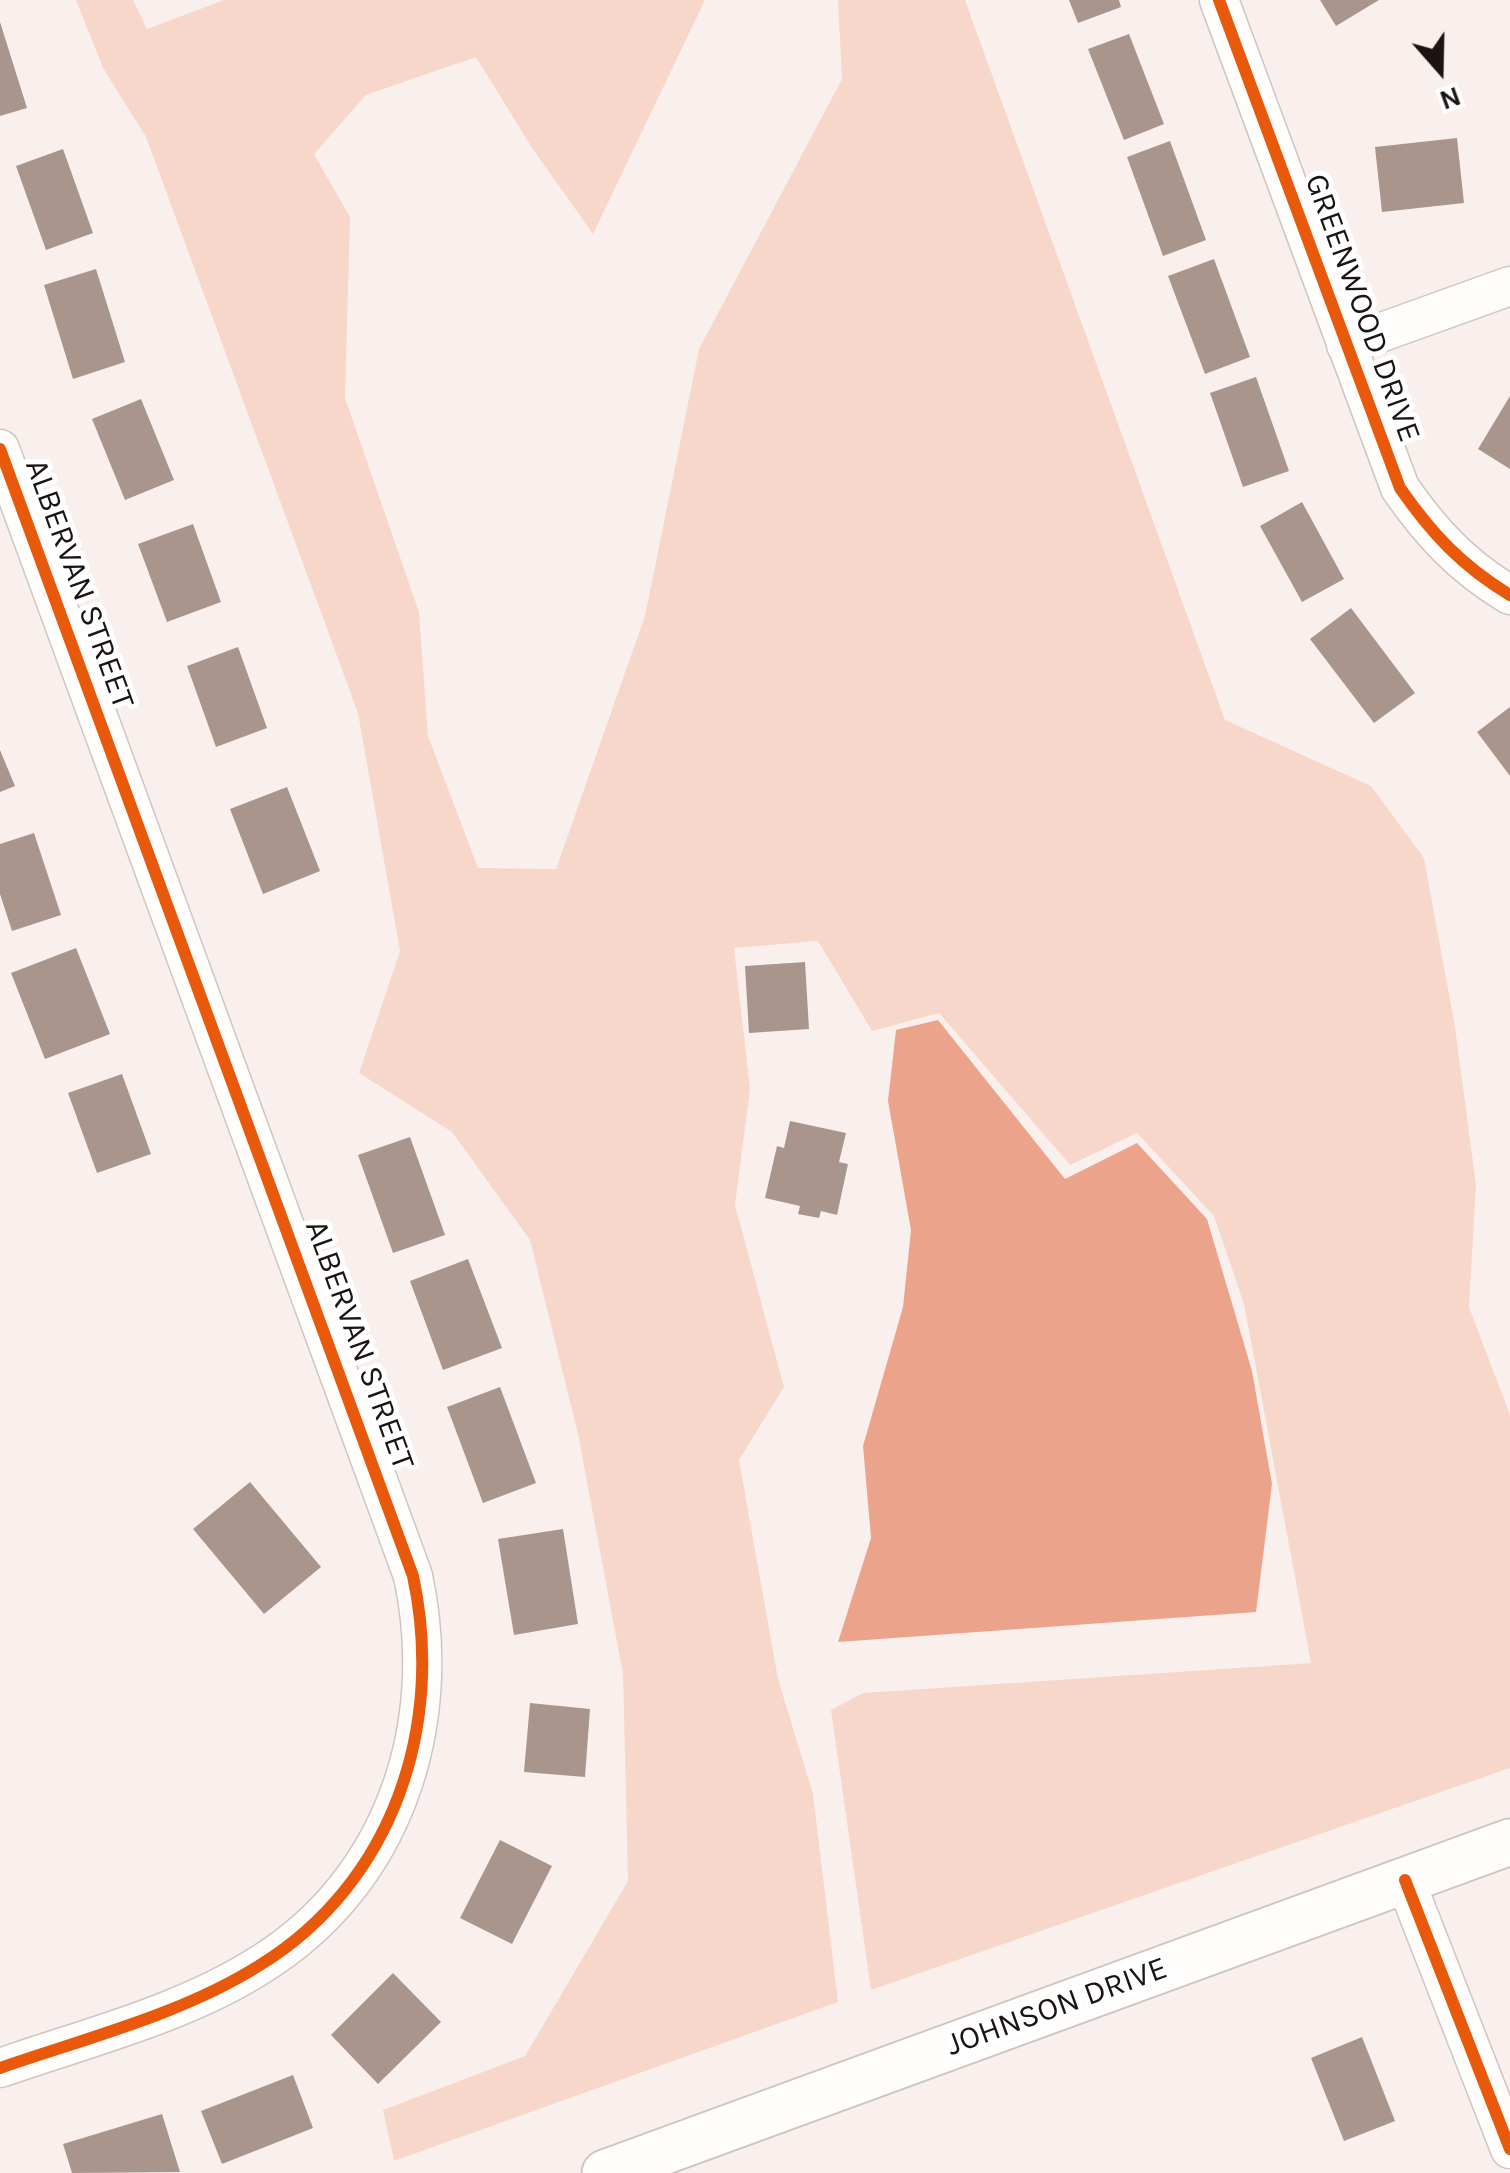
<!DOCTYPE html>
<style>
body{margin:0}
#map{position:relative;width:1510px;height:2173px;overflow:hidden;background:#f9f0ed;font-family:Karla,sans-serif}
canvas{display:block}
.north{position:absolute;left:1390px;top:20px;width:100px;height:100px;-webkit-text-stroke:8px #fff;paint-order:stroke;rotate:160deg;font-size:28px;font-weight:700;line-height:40px;text-align:center;color:#1a1513}
.north::after{content:'';display:block;margin:auto;width:35px;height:45px;background:#1a1513;clip-path:polygon(50% 0,100% 100%,50% 72%,0 100%)}
</style>
<div id="map">
<canvas width="1510" height="2173"></canvas>
<div class="north">N</div>
</div>
<script>
const context = document.querySelector('canvas').getContext('2d');
context.lineJoin = 'round';
function fillPath(path, color) { context.fillStyle = color; context.fill(path, 'evenodd'); }
function trace(path, color, width, dash) { context.strokeStyle = color; context.lineWidth = width; context.lineCap = dash ? 'butt' : 'round'; context.setLineDash(dash || []); context.stroke(path); }
function drawText(font, color, halo, rows, align = 'center') {
  context.font = font + ' Karla,sans-serif'; context.lineWidth = 10; context.setLineDash([]); context.textBaseline = 'middle'; context.strokeStyle = halo; context.fillStyle = color; for (const [text, x, y, turn = 0] of rows) {
    context.save(); context.translate(x, y); context.rotate((+turn || 0) * Math.PI / 180); context.textAlign = isNaN(turn) ? turn : align; if (halo) context.strokeText(text, 0, 0); context.fillText(text, 0, 0); context.restore();
  }
}
fillPath(new Path2D(`
 M76,0H133L147,29L224,0H705L593,234L532,148L476,57L366,95L314,154L350,217L345,398L419,612L428,736L478,868L556,869L645,616L699,349L842,79L838,0H965L1225,720L1371,786L1424,858L1455,1027L1476,1185L1469,1307L1510,1415V1768L871,1990L831,1710L863,1693L1311,1663L1244,1304L1214,1216L1137,1133L1070,1165L939,1013L872,1031L818,941L734,948L750,1089L735,1205L784,1387L739,1460L778,1679L813,1794L838,2002L394,2161L383,2110L525,2056L628,1881L623,1674L578,1434L530,1240L452,1132L359,1073L400,951L358,713L146,137L103,68Z`), '#f8d7cb');
fillPath(new Path2D(`
 M938,1020L1065,1179L1137,1143L1207,1219L1252,1371L1272,1484L1256,1612L838,1642L871,1538L863,1446L903,1307L911,1230L888,1101L896,1030Z`), '#eba48b');
fillPath(new Path2D(`
 M1069,0H1119L1121,7L1078,23Z
 M1320,0H1379L1336,26Z
 M0,22L27,108L0,116Z
 M1129,34L1164,124L1124,140L1088,49Z
 M1457,138L1464,203L1382,212L1375,147Z
 M1170,141L1206,240L1163,256L1127,157Z
 M63,149L93,233L46,250L16,166Z
 M1214,259L1250,357L1205,374L1168,276Z
 M96,269L125,362L73,379L44,285Z
 M1256,377L1289,471L1243,487L1210,393Z
 M1510,396V469L1478,449Z
 M141,399L174,480L125,500L92,419Z
 M1302,502L1344,579L1302,602L1260,526Z
 M193,524L221,602L167,622L138,544Z
 M1351,608L1415,693L1374,723L1310,639Z
 M238,647L267,728L216,747L187,666Z
 M1510,707V776L1477,732Z
 M0,750L15,786L0,792Z
 M287,787L320,871L263,894L230,809Z
 M34,833L61,915L12,931L0,894V844Z
 M76,948L110,1034L45,1059L11,973Z
 M805,962L809,1029L749,1033L745,966Z
 M122,1074L151,1154L97,1173L68,1093Z
 M790,1121L846,1133L839,1162L848,1164L837,1215L821,1211L819,1218L798,1214L800,1206L765,1198L777,1146L784,1148Z
 M410,1137L445,1235L393,1253L358,1155Z
 M468,1259L502,1348L443,1370L410,1281Z
 M500,1387L536,1483L483,1503L447,1407Z
 M250,1482L321,1567L264,1614L193,1529Z
 M563,1529L578,1624L514,1635L498,1539Z
 M530,1703L590,1709L585,1777L524,1772Z
 M500,1840L552,1866L512,1944L460,1918Z
 M393,1973L441,2022L378,2084L331,2035Z
 M1362,2037L1395,2121L1344,2141L1311,2058Z
 M293,2075L313,2128L222,2164L201,2111Z
 M162,2114L180,2172L72,2173L63,2144Z`), '#aa958c');
const minor = new Path2D(`
 M1219,0L1400,488C1432,534 1462,566 1510,595
 M1346,345L1510,286
 M0,449L413,1576C445,1725 394,1882 260,1965C183,2014 86,2038 0,2068
 M1405,1880L1510,2149`);
const major = new Path2D(`
 M605,2173L1510,1842`);
trace(minor, '#cdc6c3', 41);
trace(major, '#cdc6c3', 49);
trace(minor, '#fefdfc', 38);
trace(major, '#fefdfc', 45);
trace(new Path2D(`
 M1219,0L1400,488C1432,534 1462,566 1510,595
 M0,449L413,1576C445,1725 394,1882 260,1965C183,2014 86,2038 0,2068
 M1405,1880L1510,2149`), '#e8590c', 12);
drawText('32px', '#1a1513', '#fff', [
 ["GREENWOOD DRIVE",1362,308,70],
 ["ALBERVAN STREET",79,584,70],
 ["ALBERVAN STREET",359,1345,70],
 ["JOHNSON DRIVE",1057,2007,-20]
]);
</script>
